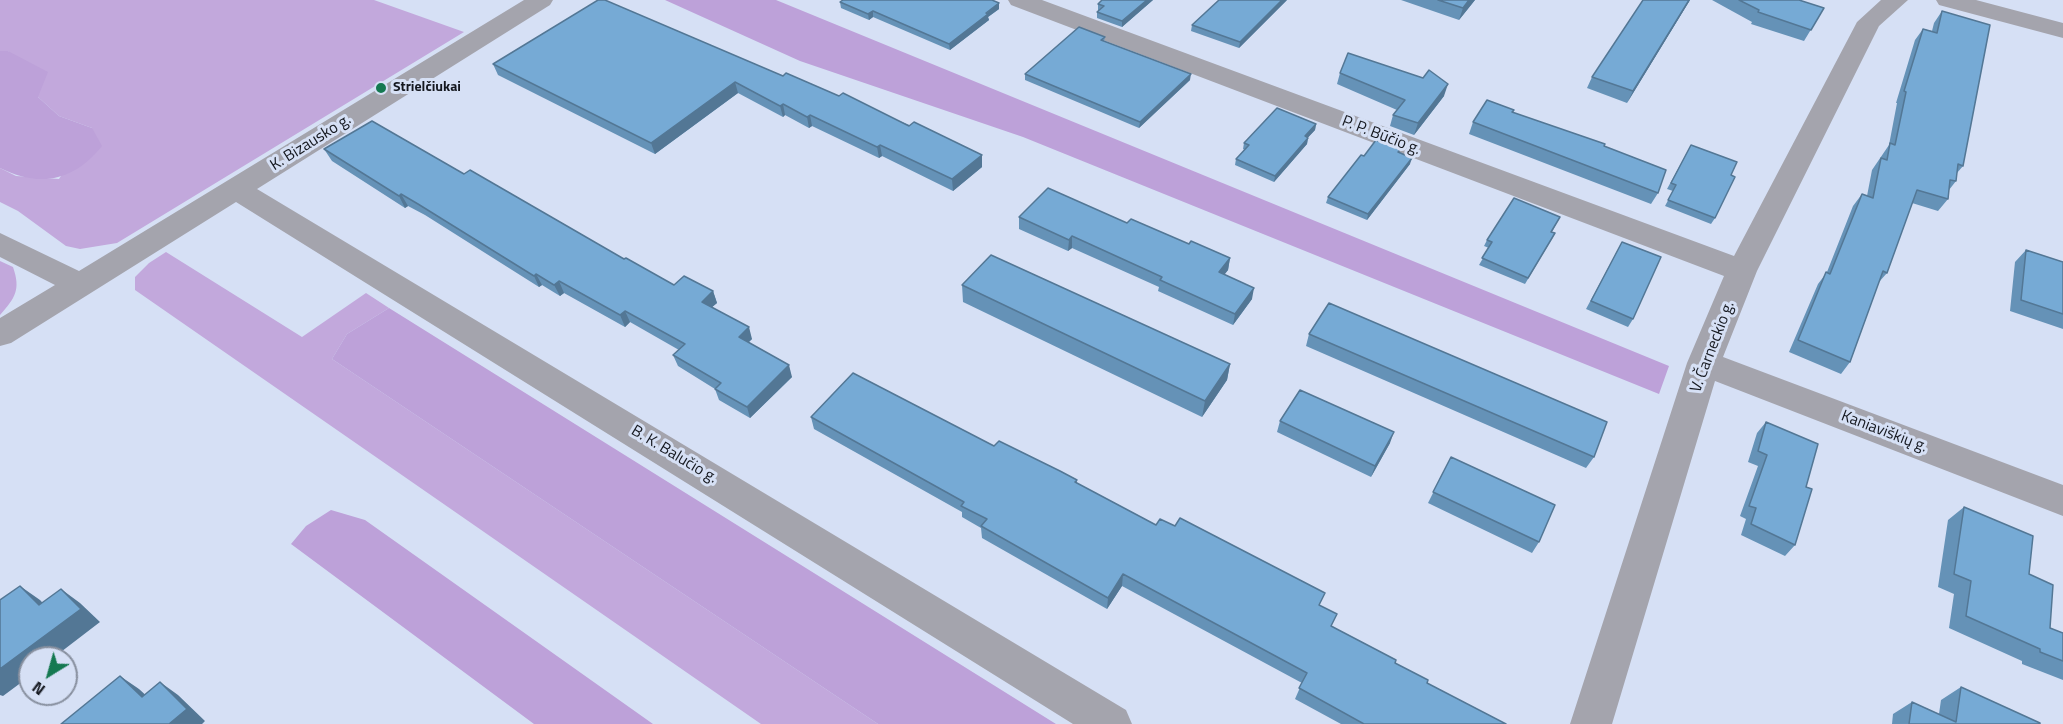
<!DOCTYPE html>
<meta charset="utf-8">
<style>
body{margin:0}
#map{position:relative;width:2063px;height:724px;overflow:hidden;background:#d6e0f5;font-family:"Titillium Web",sans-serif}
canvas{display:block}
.north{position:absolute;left:18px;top:646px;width:60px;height:60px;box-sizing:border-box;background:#d6e0f5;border:2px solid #88909f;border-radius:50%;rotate:217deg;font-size:16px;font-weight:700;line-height:24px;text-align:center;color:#14171e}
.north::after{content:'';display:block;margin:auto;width:21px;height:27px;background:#157951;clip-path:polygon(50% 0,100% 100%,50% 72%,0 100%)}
</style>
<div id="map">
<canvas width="2063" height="724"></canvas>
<div class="north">N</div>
</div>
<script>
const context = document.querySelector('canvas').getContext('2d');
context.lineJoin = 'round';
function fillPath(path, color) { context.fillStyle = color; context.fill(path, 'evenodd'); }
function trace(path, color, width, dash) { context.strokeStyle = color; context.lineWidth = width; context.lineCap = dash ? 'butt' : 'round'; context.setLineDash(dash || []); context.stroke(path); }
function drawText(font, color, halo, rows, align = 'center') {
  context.font = font + ' "Titillium Web",sans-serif'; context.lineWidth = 6; context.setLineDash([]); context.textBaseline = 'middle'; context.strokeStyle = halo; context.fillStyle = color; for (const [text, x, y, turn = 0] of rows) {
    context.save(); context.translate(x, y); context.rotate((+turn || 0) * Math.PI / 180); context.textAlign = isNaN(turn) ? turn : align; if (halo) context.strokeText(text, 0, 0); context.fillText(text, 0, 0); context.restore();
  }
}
fillPath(new Path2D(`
 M0,0H374L464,32L117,243L80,249L66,246L18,211L0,202V168L16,176L59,179L92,128L59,116L38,97L8,51H0Z
 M166,252L302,337L366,293L389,308L347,334L332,359L878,724H761L135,290V277L149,263Z
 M0,261L13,267C21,290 15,298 0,315Z`), '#c2a8dc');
fillPath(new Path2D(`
 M665,0H776L1669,366L1659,394L1023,137L800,61Z
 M0,51H8L48,72L38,97L59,116L92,128L102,146C74,181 40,188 0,168Z
 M389,308L1056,724H878L332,359L347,334Z
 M331,510L365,520L653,724H534L291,544L306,526Z`), '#bda1d9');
fillPath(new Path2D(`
 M524,0H553L550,5L257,189L1126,710L1132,724H1073L236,202L11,343L0,346V318L55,285L0,257V233L79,271Z
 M1008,0H1042L1734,256L1857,22L1881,0H1908L1879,26L1757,271L1723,357L2063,485V516L1715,381L1612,724H1570L1687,363L1724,276L1011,5Z
 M1936,0H1976L2063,23V38L1939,5Z`), '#a4a4ad');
fillPath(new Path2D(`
 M1102,0H1153L1122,27L1097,18V12L1099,10H1098V4Z
 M1287,0L1239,48L1191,31L1192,25Z
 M1401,0H1475L1459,20Z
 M1690,0L1627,103L1587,88L1592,77Z
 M1712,0H1799L1824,8L1804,41L1751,24L1752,22Z
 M995,1L999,9L988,17L989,20L950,50L873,17L869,20L841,8L840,2Z
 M1942,11L1963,166L1957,173L1956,181L1949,190L1948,199L1938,211L1912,203L1887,273L1879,282L1850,362L1841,374L1789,352L1818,284L1827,272L1853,206L1862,194L1867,196L1872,170L1889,145L1897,103H1896L1915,40L1923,29L1932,31L1934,23Z
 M1105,37L1104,41L1190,80L1139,128L1025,80V74Z
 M493,64L783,76L839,96L982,155V167L953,191L882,156L879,158L812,126L809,128L785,115L783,117L738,93L655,154L498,75Z
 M1340,73L1444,96L1414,135L1390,126L1393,115L1397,110L1337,84Z
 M1514,110L1513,113L1604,146L1658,193L1651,204L1469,134L1473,122Z
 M1316,124L1315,130L1308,137L1307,144L1274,182L1235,165L1236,159L1245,150L1243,149L1244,143Z
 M1691,145L1731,175L1715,218L1711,224L1665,206L1673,191L1667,189Z
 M324,149L464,174L624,259L674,285L713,291L717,303L712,307L752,339L749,342L792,377L750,418L719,400L715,389L678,366L673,355L679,350L630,322L625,327L564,293L560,296L542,285L539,287L425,215L408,206L405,208L332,161Z
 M1364,156L1410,164L1367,220L1326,203L1328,197Z
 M1019,217L1127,223L1230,258L1228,270L1224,275L1252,299L1233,325L1158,291L1159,287L1072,248L1068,251L1019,229Z
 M1560,217L1552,232L1555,233L1552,239L1525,284L1479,265L1489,248L1484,246L1487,240Z
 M1622,242L1633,319L1628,327L1586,309Z
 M2026,250L2063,262V329L2010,311L2015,262Z
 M962,285L1230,364L1227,380L1202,417L963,302Z
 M1309,334L1594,457L1586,468L1306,346Z
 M811,417L994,446L1077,480V483L1156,525L1320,606L1332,626L1395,663L1427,683L1506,724H1341L1295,699L1302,683L1122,586L1107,609L982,538L981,528L962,517V512L814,429Z
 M1280,421L1390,443L1371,477L1277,432Z
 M1766,422L1806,487L1795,545L1785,556L1741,535L1746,519L1740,516L1758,466L1748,462L1757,433Z
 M1451,457L1539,542L1532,553L1428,503Z
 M1964,507L2029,574L2050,628L2063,633V680L2022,664V661L1949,628L1954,594L1938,587L1948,520Z
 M1961,687L2040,724H1892L1893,714L1912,702L1939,714L1941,700Z`), '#6592b7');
fillPath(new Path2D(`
 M1147,0H1153L1122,27V21Z
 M1282,0H1287L1239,48L1240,42Z
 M1469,0H1475L1459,20L1463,8Z
 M1689,0H1690L1627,103L1633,91Z
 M999,3V9L988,17L989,20L950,50L949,44Z
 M873,11V17L869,20L868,14Z
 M1191,74L1190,80L1139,128L1140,122Z
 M735,82L738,93L655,154L651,143Z
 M1448,84L1444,96L1414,135L1418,123Z
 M783,104L785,115L783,117L780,106Z
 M810,115L812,126L809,128L807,117Z
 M1316,124L1315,130L1304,142L1305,136Z
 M1308,138L1307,144L1274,182L1275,176Z
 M880,145L882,156L879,158L877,147Z
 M982,155V167L953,191L952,179Z
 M1412,158L1410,164L1367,220L1368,214Z
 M401,194L408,206L405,208L399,196Z
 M1072,236V248L1068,251L1069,240Z
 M1230,258L1228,270L1217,284L1219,272Z
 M536,274L542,285L539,287L534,276Z
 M559,281L564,293L560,296L554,285Z
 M1254,288L1252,299L1233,325L1235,314Z
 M713,291L717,303L705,313L702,302Z
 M625,311L630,322L625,327L620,315Z
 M749,327L752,339L742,348L739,337Z
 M1230,364L1227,380L1202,417L1205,401Z
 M789,365L792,377L750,418L747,407Z
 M1394,432L1390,443L1371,477L1375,466Z
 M1123,574L1122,586L1107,609L1108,598Z
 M20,586L40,600L58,619L39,605Z
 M61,589L80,603L100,622L53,658H30V676L3,696L0,695V669Z
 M120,676L139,689L161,709L142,697Z
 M160,682L178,695L205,721L202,724H169Z`), '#537795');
const building = new Path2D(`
 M598,0H605L783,76L786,73L839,96L843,93L909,126L914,122L982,155L952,179L880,145L877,147L810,115L807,117L783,104L780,106L735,82L651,143L493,64Z
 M843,0H992L999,3L986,13L988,14L949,44L873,11L868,14L840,2Z
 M1102,0H1147L1122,21L1097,12L1104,6L1098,4Z
 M1219,0H1282L1240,42L1192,25Z
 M1438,0H1469L1463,8Z
 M1643,0H1689L1633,91L1592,77Z
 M1739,0H1799L1824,8L1811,30L1758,12L1759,10Z
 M1942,11L1990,25L1963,166L1958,164L1956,181L1950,180L1948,199L1917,190L1887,273L1883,271L1850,362L1798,340L1826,272L1830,274L1862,194L1873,198L1881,158L1887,160L1890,143L1895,145L1906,92L1904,91L1923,29L1937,33Z
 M1079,27L1105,37L1101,40L1191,74L1140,122L1025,74Z
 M1348,53L1423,78L1429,70L1448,84L1418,123L1393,115L1405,100L1340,73Z
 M1487,100L1514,110L1512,112L1605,144L1604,146L1666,170L1658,193L1473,122Z
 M1277,108L1316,124L1305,136L1308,138L1275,176L1236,159L1249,145L1244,143Z
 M372,121L464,174L470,170L624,259L626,258L674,285L684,276L713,291L702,302L749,327L739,337L789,365L747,407L715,389L721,383L673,355L685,344L625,311L620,315L559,281L554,285L536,274L534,276L418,204L401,194L399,196L324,149Z
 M1376,140L1401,149L1398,152L1412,158L1368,214L1328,197L1361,155L1364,156Z
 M1691,145L1737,162L1731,175L1735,177L1715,218L1668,200L1676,185L1671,183Z
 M1048,188L1127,223L1131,219L1189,244L1191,241L1230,258L1219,272L1254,288L1235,314L1160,280L1162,277L1072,236L1069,240L1019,217Z
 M1514,198L1560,217L1551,232L1555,233L1528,278L1482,258L1492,242L1487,240Z
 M1622,242L1661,257L1633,319L1591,301Z
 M2026,250L2063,262V314L2021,300Z
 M991,255L1230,364L1205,401L962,285Z
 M1329,303L1607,422L1594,457L1309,334Z
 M853,373L994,446L999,441L1060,471L1077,480L1075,482L1156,525L1160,519L1175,526L1180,518L1325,593L1319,605L1337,614L1331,626L1396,660L1395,663L1428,680L1427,683L1506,724H1364L1299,688L1307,673L1123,574L1108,598L981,526L987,519L961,506L964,502L811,417Z
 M1300,390L1394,432L1375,466L1280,421Z
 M1766,422L1818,444L1806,487L1812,489L1795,545L1751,524L1756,508L1749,506L1767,455L1758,451Z
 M1451,457L1555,505L1539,542L1433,492Z
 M1964,507L2033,536L2029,574L2053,585L2050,628L2063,633V661L2040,652V649L1966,616L1971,581L1954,574Z
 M20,586L39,605L61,589L81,609L0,669V600Z
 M120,676L142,697L160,682L187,709L169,724H61Z
 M1961,687L2040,723V724H1909L1912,702L1956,722Z`);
fillPath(building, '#76aad5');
trace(building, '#537795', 1.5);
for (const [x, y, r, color] of [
 [381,88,6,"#157951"]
]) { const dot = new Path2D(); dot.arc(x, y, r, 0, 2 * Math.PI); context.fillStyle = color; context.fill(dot); trace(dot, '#d6e0f5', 2); }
drawText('bold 14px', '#14171e', '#d6e0f5', [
 ["Strielčiukai",393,88]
], 'left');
drawText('16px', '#14171e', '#d6e0f5', [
 ["P. P. Būčio g.",1381,136,21],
 ["K. Bizausko g.",311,143,-32],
 ["V. Čarneckio g.",1713,347,-69],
 ["Kaniaviškių g.",1884,432,21],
 ["B. K. Balučio g.",674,455,31]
]);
</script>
